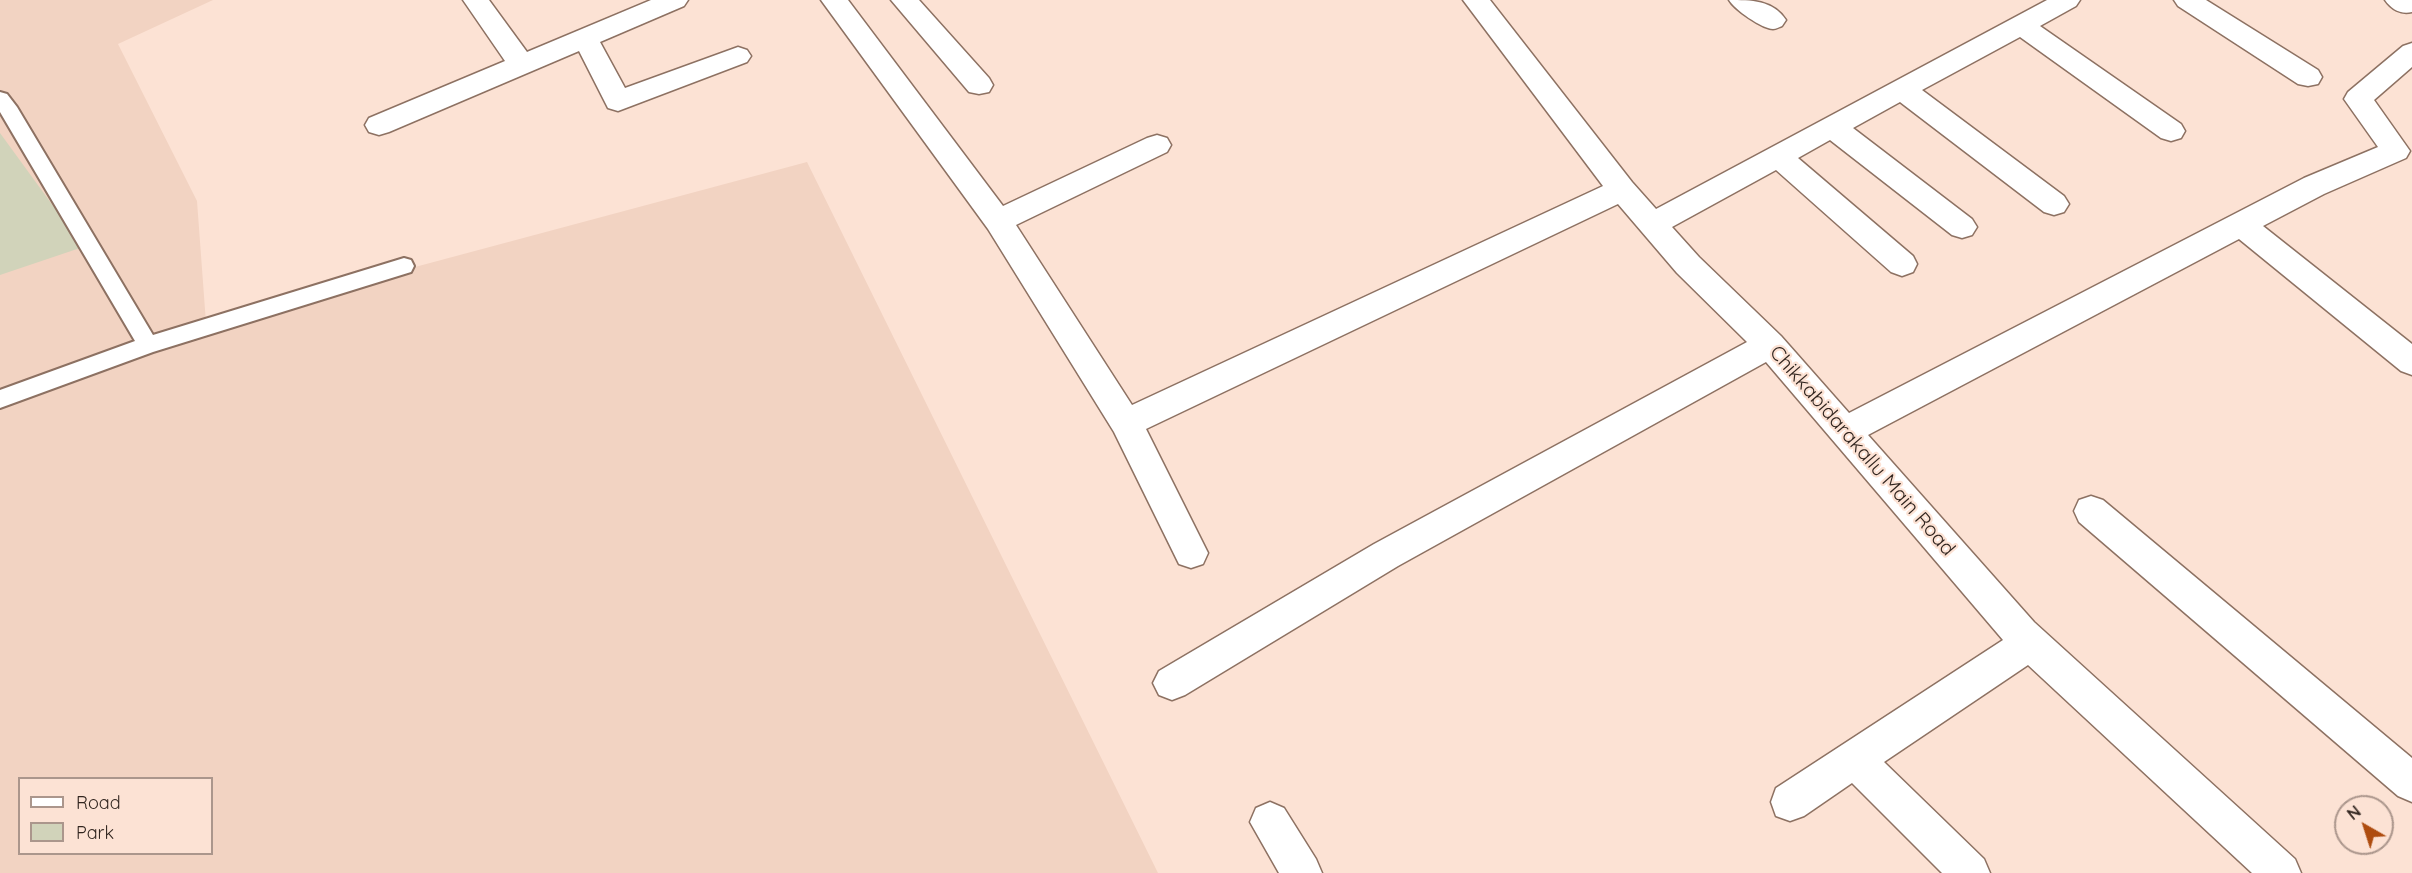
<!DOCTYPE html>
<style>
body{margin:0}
#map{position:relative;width:2412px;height:873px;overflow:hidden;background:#fce2d4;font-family:Quicksand,sans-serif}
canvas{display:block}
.legend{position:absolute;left:18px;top:777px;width:195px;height:78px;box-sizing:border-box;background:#fce2d4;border:2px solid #ab968c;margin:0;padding:8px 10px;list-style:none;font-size:18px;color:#31251f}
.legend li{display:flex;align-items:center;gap:12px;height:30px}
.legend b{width:30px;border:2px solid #ab968c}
.north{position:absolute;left:2334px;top:795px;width:60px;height:60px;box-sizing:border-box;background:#fce2d4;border:2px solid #ab968c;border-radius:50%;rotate:321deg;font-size:16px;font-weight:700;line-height:24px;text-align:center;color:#31251f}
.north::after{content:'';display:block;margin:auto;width:21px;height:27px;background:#ae4c0f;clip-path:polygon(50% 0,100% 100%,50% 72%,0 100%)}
</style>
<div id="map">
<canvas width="2412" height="873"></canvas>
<ul class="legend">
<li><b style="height:8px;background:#fff"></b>Road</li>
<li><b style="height:16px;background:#d1d3ba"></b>Park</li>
</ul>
<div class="north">N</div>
</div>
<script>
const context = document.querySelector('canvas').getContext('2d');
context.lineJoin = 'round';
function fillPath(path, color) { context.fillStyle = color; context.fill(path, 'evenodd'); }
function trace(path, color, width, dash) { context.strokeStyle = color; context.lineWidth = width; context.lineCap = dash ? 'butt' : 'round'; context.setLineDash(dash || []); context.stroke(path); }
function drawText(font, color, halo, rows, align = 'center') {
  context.font = font + ' Quicksand,sans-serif'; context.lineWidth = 4.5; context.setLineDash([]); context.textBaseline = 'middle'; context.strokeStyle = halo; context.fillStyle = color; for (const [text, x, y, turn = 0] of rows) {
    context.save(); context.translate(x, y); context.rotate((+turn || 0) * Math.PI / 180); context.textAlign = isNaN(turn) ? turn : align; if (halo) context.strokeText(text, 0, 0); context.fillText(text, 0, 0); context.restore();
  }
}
fillPath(new Path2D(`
 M0,0H213L118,44L197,201L206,323L807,162L1158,873H0ZM20,778H212V854H20Z`), '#f2d3c2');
fillPath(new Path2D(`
 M0,133L83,247L0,275Z`), '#d1d3ba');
const lane = new Path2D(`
 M0,92L7,94L17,107L153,335L404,258L411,260L414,266L411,272L153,352L0,408V390L135,341L0,112Z`);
const street = new Path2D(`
 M463,0H489L527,52L651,0H688L684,6L600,42L625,88L738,47L747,50L751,56L747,62L618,111L608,108L579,51L389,132L379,135L369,132L365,125L369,118L505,61Z
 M821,0H848L1003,206L1147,138L1157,135L1167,138L1171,145L1167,152L1016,225L1132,405L1603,186L1463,0H1490L1632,182L1656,209L2047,0H2080L2076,6L2040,26L2181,124L2185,131L2181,138L2171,141L2161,138L2020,37L1922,90L2064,196L2069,204L2064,212L2054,215L2044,212L1900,102L1853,128L1972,219L1977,227L1972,235L1962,238L1952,235L1830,140L1798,158L1913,256L1917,264L1913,272L1902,276L1891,272L1776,170L1672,227L1699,257L1781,336L1849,413L2304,178L2378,147L2344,99L2348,92L2403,46L2412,43V67L2374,100L2410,151L2406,158L2324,194L2263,226L2412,344V375L2401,371L2239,239L1868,435L2034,622L2295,859L2301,873H2252L2028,665L1884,762L1984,859L1990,873H1942L1852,783L1804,816L1790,821L1776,816L1771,802L1776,788L2003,640L1766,362L1398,566L1185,695L1172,700L1159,695L1153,683L1159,671L1374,544L1747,342L1677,273L1618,204L1146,429L1208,553L1203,564L1191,568L1179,564L1114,432L988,229Z
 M891,0H919L989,78L993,85L989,92L979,94L969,92Z
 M1729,0C1751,0 1773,0 1786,20L1782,26C1779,27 1776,29 1773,29C1762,29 1734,9 1729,0Z
 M2174,0H2206L2318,70L2322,77L2318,84L2308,86L2298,84L2178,6Z
 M2385,0H2412V12C2401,15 2391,9 2385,0Z
 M2091,496L2103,500L2412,758V802L2398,796L2079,522L2074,511L2079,500Z
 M1270,802L1284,808L1316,859L1322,873H1279L1250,822L1256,808Z`);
trace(lane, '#8d7162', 4);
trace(street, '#8d7162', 3);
fillPath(lane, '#fff');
fillPath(street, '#fff');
drawText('20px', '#31251f', '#fce2d4', [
 ["Chikkabidarakallu Main Road",1862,451,49]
]);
</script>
